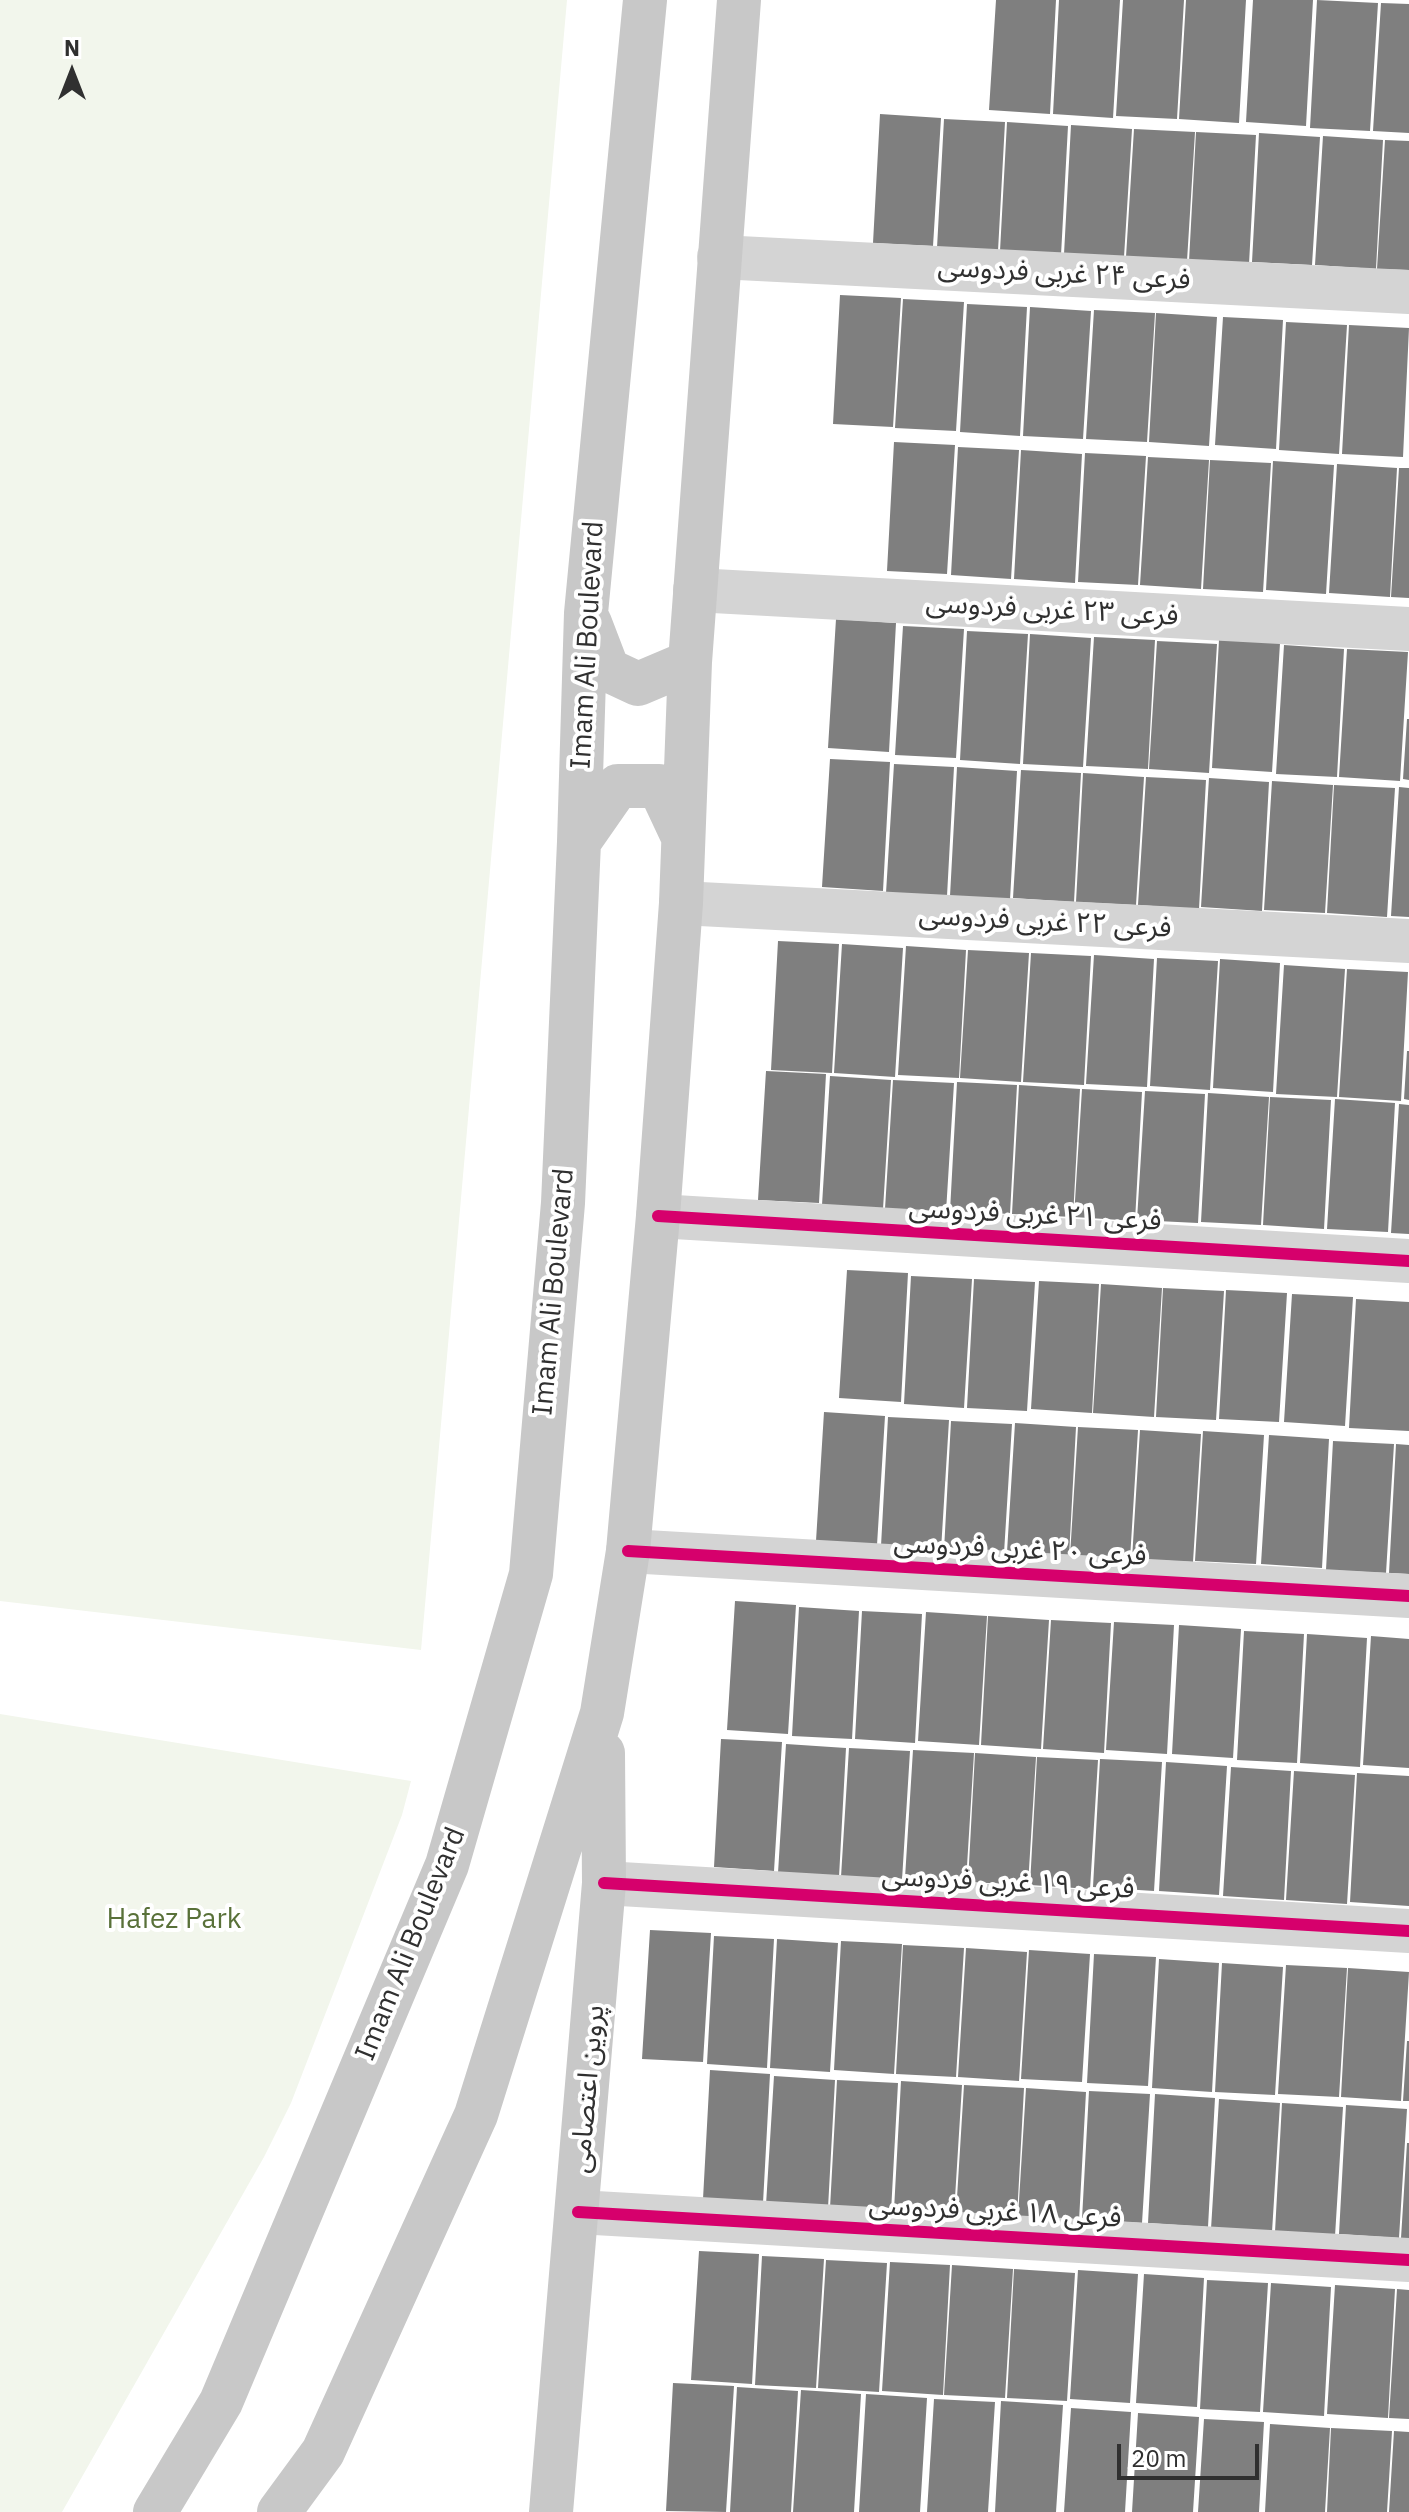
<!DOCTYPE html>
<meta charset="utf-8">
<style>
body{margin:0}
#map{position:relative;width:1409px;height:2512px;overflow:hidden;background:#fff;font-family:"IBM Plex Sans",sans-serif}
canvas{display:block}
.north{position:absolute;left:32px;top:32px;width:80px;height:80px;-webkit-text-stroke:6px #fff;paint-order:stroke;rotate:0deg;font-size:22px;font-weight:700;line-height:32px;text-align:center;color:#303030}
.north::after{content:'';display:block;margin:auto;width:28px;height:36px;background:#303030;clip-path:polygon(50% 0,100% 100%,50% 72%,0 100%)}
.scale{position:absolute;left:1117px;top:2444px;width:142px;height:36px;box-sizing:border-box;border:4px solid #303030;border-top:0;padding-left:10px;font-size:24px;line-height:28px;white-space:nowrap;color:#303030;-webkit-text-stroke:6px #fff;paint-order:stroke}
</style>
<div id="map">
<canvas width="1409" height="2512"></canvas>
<div class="north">N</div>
<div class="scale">20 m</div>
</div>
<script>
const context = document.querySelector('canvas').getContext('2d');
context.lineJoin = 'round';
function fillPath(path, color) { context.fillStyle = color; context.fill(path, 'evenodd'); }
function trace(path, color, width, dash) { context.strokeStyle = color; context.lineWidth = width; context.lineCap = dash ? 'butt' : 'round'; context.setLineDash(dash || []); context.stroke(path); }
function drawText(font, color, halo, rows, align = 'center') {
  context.font = font + ' "IBM Plex Sans","Noto Sans Arabic",sans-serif'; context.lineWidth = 8; context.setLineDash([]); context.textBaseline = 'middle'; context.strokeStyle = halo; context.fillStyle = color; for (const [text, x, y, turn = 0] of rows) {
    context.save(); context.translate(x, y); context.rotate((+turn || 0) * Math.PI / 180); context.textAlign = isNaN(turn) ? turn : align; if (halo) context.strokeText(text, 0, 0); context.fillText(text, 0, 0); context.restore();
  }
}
fillPath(new Path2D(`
 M0,0H567L421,1650L0,1601Z
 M0,1714L411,1781L402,1815L291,2103L264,2157L62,2512H0Z`), '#f2f6ec');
fillPath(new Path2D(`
 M996,0H1056L1050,114L989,110Z
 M1059,0H1120L1113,118L1053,114Z
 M1123,0H1184L1177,119L1116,116Z
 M1186,0H1246L1239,123L1179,119Z
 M1253,0H1313L1306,126L1246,122Z
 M1317,0L1378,3L1370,131L1310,128Z
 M1381,3L1409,4V133L1373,131Z
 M880,114L941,118L933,246L873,243Z
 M944,119L1005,122L998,251L937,248Z
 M1007,122L1068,126L1061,255L1000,251Z
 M1071,125L1132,129L1124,257L1064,254Z
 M1134,129L1195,132L1187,261L1126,257Z
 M1196,132L1256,135L1249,264L1189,261Z
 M1259,133L1320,137L1312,265L1252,262Z
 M1323,136L1383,140L1376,269L1315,265Z
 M1385,140L1409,141V270L1377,269Z
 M840,295L901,298L893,427L833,424Z
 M903,299L964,302L956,431L895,428Z
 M967,304L1027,307L1020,436L960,432Z
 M1030,307L1091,311L1083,439L1023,436Z
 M1094,310L1155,313L1147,442L1086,439Z
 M1156,313L1217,317L1209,446L1149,442Z
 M1223,317L1283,320L1276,449L1215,445Z
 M1286,322L1347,325L1339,454L1279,450Z
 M1349,325L1409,328L1403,457L1342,454Z
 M894,442L955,445L947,574L887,571Z
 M958,447L1019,450L1011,579L951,575Z
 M1021,450L1082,454L1075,583L1014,579Z
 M1085,453L1146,456L1138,585L1078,582Z
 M1148,457L1209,460L1201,589L1140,585Z
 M1210,460L1271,463L1263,592L1203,589Z
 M1273,461L1334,465L1326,594L1266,590Z
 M1337,464L1397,468L1390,597L1329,593Z
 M1399,468H1409V598L1391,597Z
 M836,619L896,623L889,752L828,748Z
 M903,626L964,629L956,758L895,755Z
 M967,631L1028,634L1020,764L960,760Z
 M1030,634L1091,638L1083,767L1023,764Z
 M1094,637L1155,640L1148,769L1086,766Z
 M1219,640L1280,643L1272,772L1212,768Z
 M1157,641L1217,644L1209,773L1149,769Z
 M1284,645L1344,649L1337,777L1276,774Z
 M1347,649L1408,652L1400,781L1339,777Z
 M1407,719H1409V780L1403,779Z
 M830,759L890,762L883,891L822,887Z
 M894,764L954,767L947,896L886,893Z
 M957,767L1017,771L1010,900L950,896Z
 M1021,770L1081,773L1074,902L1013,898Z
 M1083,773L1144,777L1136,905L1076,902Z
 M1146,777L1206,780L1199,909L1138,905Z
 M1209,778L1269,782L1262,911L1201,907Z
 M1272,781L1333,785L1325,913L1264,910Z
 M1334,785L1395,788L1387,917L1327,913Z
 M1399,787L1409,788V917L1391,916Z
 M778,941L839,944L832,1073L771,1070Z
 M842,944L903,948L895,1077L834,1073Z
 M906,946L966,950L959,1078L898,1075Z
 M968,950L1029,953L1021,1082L960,1078Z
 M1031,953L1091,956L1084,1085L1023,1082Z
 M1094,955L1154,959L1147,1087L1086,1084Z
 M1157,958L1218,961L1210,1090L1150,1086Z
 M1220,959L1280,963L1273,1092L1213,1088Z
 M1284,965L1345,969L1337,1097L1276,1094Z
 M1347,969L1408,972L1401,1101L1339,1097Z
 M1407,1051H1409V1100L1404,1099Z
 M766,1071L826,1074L819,1203L758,1200Z
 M830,1076L891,1080L883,1209L822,1205Z
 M893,1080L954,1083L946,1212L885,1209Z
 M957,1082L1017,1085L1010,1214L950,1211Z
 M1019,1085L1080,1089L1073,1217L1012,1214Z
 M1082,1089L1142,1092L1135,1221L1074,1217Z
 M1145,1091L1205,1094L1198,1223L1137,1220Z
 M1208,1093L1269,1097L1261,1225L1201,1222Z
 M1270,1097L1331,1100L1324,1229L1263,1225Z
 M1335,1099L1395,1103L1388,1232L1327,1229Z
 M1399,1104L1409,1105V1234L1391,1233Z
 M847,1270L908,1273L901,1402L839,1398Z
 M911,1276L972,1279L964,1408L904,1404Z
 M974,1279L1035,1282L1027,1411L967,1408Z
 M1039,1281L1099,1284L1092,1413L1031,1409Z
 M1101,1284L1162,1288L1154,1417L1093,1413Z
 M1163,1288L1224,1291L1216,1420L1156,1417Z
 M1226,1290L1287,1293L1279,1422L1219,1419Z
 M1292,1294L1353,1297L1345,1426L1284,1422Z
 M1356,1299L1409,1302V1431L1349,1428Z
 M824,1412L885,1416L877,1545L816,1541Z
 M888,1417L949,1420L941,1550L881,1546Z
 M951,1421L1012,1424L1004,1553L944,1550Z
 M1015,1423L1076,1427L1069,1556L1007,1552Z
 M1078,1427L1138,1430L1130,1559L1070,1556Z
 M1140,1430L1201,1434L1193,1562L1132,1559Z
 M1203,1431L1264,1435L1256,1564L1195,1561Z
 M1269,1435L1329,1439L1322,1568L1261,1564Z
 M1333,1441L1394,1444L1386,1573L1326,1570Z
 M1396,1444L1409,1445V1574L1389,1573Z
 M735,1601L796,1605L788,1734L727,1730Z
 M799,1607L859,1611L852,1739L792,1736Z
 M862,1611L922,1614L915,1743L855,1739Z
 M926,1612L987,1616L979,1745L918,1741Z
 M988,1616L1049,1620L1041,1749L981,1745Z
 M1051,1620L1111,1623L1104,1753L1043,1749Z
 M1114,1622L1174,1625L1167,1754L1106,1750Z
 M1179,1625L1241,1629L1233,1758L1172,1754Z
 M1244,1631L1304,1634L1297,1763L1237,1760Z
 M1307,1634L1367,1638L1360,1767L1300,1763Z
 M1371,1636L1409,1639V1768L1363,1765Z
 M721,1739L782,1742L774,1871L714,1867Z
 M786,1744L846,1748L839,1877L778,1873Z
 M849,1748L910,1751L902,1880L841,1877Z
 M913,1750L974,1753L966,1882L905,1878Z
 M975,1753L1036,1757L1028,1885L968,1882Z
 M1037,1757L1098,1760L1090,1889L1030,1885Z
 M1100,1759L1162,1762L1154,1891L1093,1887Z
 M1166,1762L1227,1766L1219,1895L1159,1891Z
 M1231,1767L1291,1771L1284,1900L1223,1896Z
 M1294,1771L1355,1775L1347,1904L1286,1900Z
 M1357,1773L1409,1776V1906L1350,1902Z
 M650,1930L711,1933L703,2062L642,2059Z
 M714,1936L774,1939L767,2068L707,2064Z
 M777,1939L838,1943L830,2072L770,2068Z
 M841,1941L902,1944L894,2074L834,2070Z
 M903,1945L964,1948L956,2077L896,2074Z
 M966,1948L1027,1952L1019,2081L958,2077Z
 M1029,1950L1090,1954L1082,2082L1021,2079Z
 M1094,1954L1156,1957L1148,2086L1087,2083Z
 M1159,1959L1219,1963L1212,2092L1152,2088Z
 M1222,1963L1283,1967L1275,2095L1215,2092Z
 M1286,1965L1347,1968L1339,2097L1278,2094Z
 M1348,1968L1409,1972L1401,2101L1341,2097Z
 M1407,2041H1409V2101H1403Z
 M710,2070L770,2074L763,2203L703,2199Z
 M774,2076L835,2080L828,2208L766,2205Z
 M837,2080L898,2083L891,2212L830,2208Z
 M901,2081L962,2085L954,2214L894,2210Z
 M964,2085L1024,2088L1017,2217L956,2214Z
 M1026,2088L1086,2092L1079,2221L1018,2217Z
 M1089,2091L1150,2094L1142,2223L1082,2219Z
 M1155,2094L1215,2098L1208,2227L1148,2223Z
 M1219,2099L1280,2103L1272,2232L1211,2229Z
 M1282,2103L1343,2107L1335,2236L1275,2232Z
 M1346,2105L1407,2109L1399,2238L1339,2234Z
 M1407,2143H1409V2238H1401Z
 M699,2251L759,2254L752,2384L691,2380Z
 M762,2256L824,2259L816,2388L755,2385Z
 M826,2260L887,2263L879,2392L818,2388Z
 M890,2262L950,2265L943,2395L882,2391Z
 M952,2265L1013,2269L1005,2398L944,2395Z
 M1014,2269L1075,2273L1067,2401L1007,2398Z
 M1078,2270L1138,2274L1130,2403L1070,2399Z
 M1144,2274L1204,2278L1197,2407L1136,2403Z
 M1207,2280L1268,2283L1260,2412L1200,2409Z
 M1271,2283L1331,2287L1324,2416L1263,2412Z
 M1335,2285L1395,2289L1388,2418L1327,2414Z
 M1397,2289L1409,2290V2419L1389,2418Z
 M673,2383L734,2386L726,2512L666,2511Z
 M737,2387L798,2391L791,2512H730Z
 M801,2390L861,2394L854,2512H793Z
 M866,2394L927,2398L920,2512H859Z
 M934,2399L995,2402L988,2512H927Z
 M1001,2401L1063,2405L1056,2512H995Z
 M1071,2408L1131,2412L1125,2512H1064Z
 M1138,2413L1199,2417L1193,2512H1132Z
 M1204,2419L1264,2422L1259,2512H1198Z
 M1270,2424L1330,2428L1325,2512H1265Z
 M1331,2428L1392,2431L1387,2512H1327Z
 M1394,2431L1409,2432V2512H1389Z`), '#7f7f7f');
trace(new Path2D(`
 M719,257L1409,292
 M695,590L1409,629
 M681,903L1409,941
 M658,1216L1409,1261
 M628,1551L1409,1596
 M604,1883L1409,1931
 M578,2212L1409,2260`), '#d4d4d4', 44);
trace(new Path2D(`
 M590,623L608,670L638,684L690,662
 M579,842L618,786H659L682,835
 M155,2512L221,2402L447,1865L531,1574L563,1203L579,842L586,613L645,0
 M279,2512L323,2452L476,2115L602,1713L628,1551L658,1216L681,903L690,662L739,0
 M551,2512L604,1883L603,1753`), '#c8c8c8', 44);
trace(new Path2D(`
 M658,1216L1409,1261
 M628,1551L1409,1596
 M604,1883L1409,1931
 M578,2212L1409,2260`), '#d6006c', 12);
drawText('28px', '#303030', '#fff', [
 ["فرعی ۲۴ غربی فردوسی",1064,274,3],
 ["فرعی ۲۳ غربی فردوسی",1052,610,3],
 ["Imam Ali Boulevard",588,645,-87],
 ["فرعی ۲۲ غربی فردوسی",1045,922,3],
 ["فرعی ۲۱ غربی فردوسی",1035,1215,3],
 ["Imam Ali Boulevard",554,1292,-85],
 ["فرعی ۲۰ غربی فردوسی",1020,1550,3],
 ["فرعی ۱۹ غربی فردوسی",1008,1883,3],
 ["Imam Ali Boulevard",411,1944,-68],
 ["پروین اعتصامی",588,2089,-85],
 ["فرعی ۱۸ غربی فردوسی",995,2212,3]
]);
drawText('28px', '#597139', '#fff', [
 ["Hafez Park",174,1920]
]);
</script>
